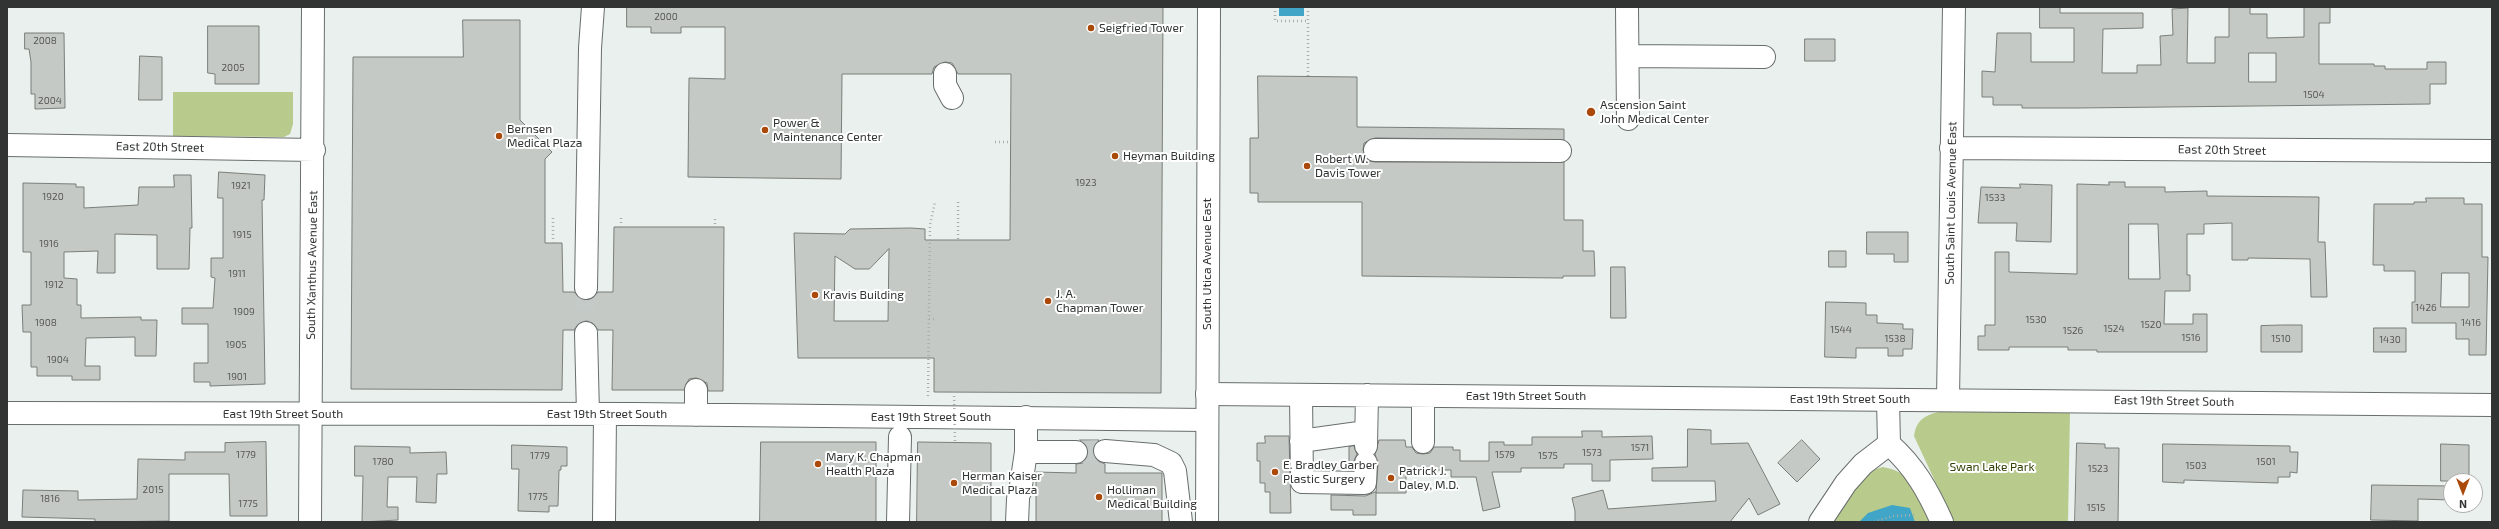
<!DOCTYPE html>
<style>
body{margin:0}
#map{position:relative;width:2499px;height:529px;overflow:hidden;background:#e9f0ed;font-family:"Exo 2",sans-serif}
canvas{display:block}
.frame{position:absolute;inset:0;border:8px solid #313433;pointer-events:none}
.north{position:absolute;left:2443px;top:473px;width:40px;height:40px;box-sizing:border-box;background:#fff;border:1px solid #adaead;border-radius:50%;rotate:180deg;font-size:11px;font-weight:700;line-height:16px;text-align:center;color:#313433}
.north::after{content:'';display:block;margin:auto;width:14px;height:18px;background:#ab490a;clip-path:polygon(50% 0,100% 100%,50% 72%,0 100%)}
</style>
<div id="map">
<canvas width="2499" height="529"></canvas>
<div class="frame"></div>
<div class="north">N</div>
</div>
<script>
const context = document.querySelector('canvas').getContext('2d');
context.lineJoin = 'round';
function fillPath(path, color) { context.fillStyle = color; context.fill(path, 'evenodd'); }
function trace(path, color, width, dash) { context.strokeStyle = color; context.lineWidth = width; context.lineCap = dash ? 'butt' : 'round'; context.setLineDash(dash || []); context.stroke(path); }
function drawText(font, color, halo, rows, align = 'center') {
  context.font = font + ' "Exo 2",sans-serif'; context.lineWidth = 4; context.setLineDash([]); context.textBaseline = 'middle'; context.strokeStyle = halo; context.fillStyle = color; for (const [text, x, y, turn = 0] of rows) {
    context.save(); context.translate(x, y); context.rotate((+turn || 0) * Math.PI / 180); context.textAlign = isNaN(turn) ? turn : align; if (halo) context.strokeText(text, 0, 0); context.fillText(text, 0, 0); context.restore();
  }
}
fillPath(new Path2D(`
 M173,92H293V124L290,134L284,137L173,136Z
 M1939,412H2070L2068,522H1954L1914,436C1916,421 1924,415 1939,412Z
 M1883,467C1914,472 1920,497 1931,522H1831C1844,500 1856,473 1883,467Z`), '#b8cb8d');
fillPath(new Path2D(`
 M1279,7H1304V16H1279Z
 M1892,505L1910,508L1915,522H1859L1868,513Z`), '#40a5c6');
const building = new Path2D(`
 M627,7H1163L1161,393L934,392V358H798L794,233L845,234L850,229L911,228L925,229V240H1010L1011,74H958L952,63L945,62L934,67L932,74H842L841,179L688,177L689,78L725,79V27H681V33H651V27H627ZM889,249L888,321H834L835,256L855,269H869Z
 M2040,7H2060V13H2143V28L2103,29L2102,73H2137V65H2161L2160,36L2173,35L2172,9L2188,8L2187,63H2215V37H2229V7H2250V14H2267V38L2304,37V7H2330V23H2319V64H2374V66H2385V69H2427V62H2446V84H2430V104L2078,108H2022V105H1993V97H1982V71L1995,72L1997,33H2031V62H2074V28H2040ZM2249,53H2276V82H2249Z
 M463,20H520V120L552,152L545,159V243H562L563,292H574L579,298L586,300L592,299L598,292H613L614,227H724L723,391H708L707,383L696,378L689,379L684,390H612L613,330H598L592,322L586,321L579,323L574,330H563L562,390L351,389L353,57H463Z
 M208,26H259V84H215V74L208,73Z
 M25,33H64L65,108L35,109V94H31V62L29,49H25Z
 M1805,39H1835V61H1805Z
 M140,56L162,57V100H139Z
 M1258,76L1357,77V127L1564,129V140L1375,138L1364,143L1363,150L1368,161L1375,162H1564V220H1583V251H1594L1595,276H1563V278L1362,276V202H1258V193H1250V138H1258Z
 M219,172L265,175L264,200H262L265,384L210,386V382H194V363H208V324H182V308H213L215,278L211,277V258H223V198H218Z
 M174,175H191L192,228H190L189,269H157V235L115,234V273H97L98,251L64,252V278L77,279V305H81V318L141,317V320H157L156,356H135V337L86,338L85,366H100V380H72V376H37V367H31V332H23L22,305H31V252H23V183L76,184V187H84V208L138,205L139,187H174Z
 M2109,182H2125V187H2165V192L2207,191V196L2319,197L2318,242H2325L2327,297H2311L2310,259L2248,258V260H2232V223L2204,224V234H2187V275H2190V291H2165L2164,324H2193V314H2207V352H2097V350H2068V347H2009V350H1978V336H1985V325H1995V252H2009V272L2077,274V184L2109,185ZM2129,224H2158L2160,279H2129Z
 M2020,184L2052,185L2051,242L2016,241L2017,223H1978L1981,187L2020,188Z
 M2426,198H2464V204H2482V257H2488L2486,355H2469V339H2456V323H2412V302H2415V271H2384V265H2373L2374,204H2414V202H2426ZM2442,273H2469V307H2441Z
 M1867,232H1908V262H1894V254H1867Z
 M1829,251H1846V267H1829Z
 M1611,267H1625L1626,318H1611Z
 M1826,302L1866,303V315H1877V323L1903,324V329H1913L1912,349H1903V356H1888V348H1856V358L1825,357Z
 M2282,325H2302V352H2261V326Z
 M2374,328H2406V352H2374Z
 M1688,429L1711,430V444L1748,443L1780,504L1758,515L1749,498L1730,522H1575V511L1572,498L1603,490L1608,509L1716,501L1715,481H1652V468L1687,467Z
 M1582,431H1602V437L1652,436L1653,459L1610,460V481H1592V464H1564V468H1521V472H1492L1500,507L1483,511L1476,477H1451V470H1406V493H1376L1378,464L1375,454L1379,440H1405L1406,447H1412L1416,453L1423,454L1430,453L1434,447H1453V450H1460V461H1489V442H1504V445H1532V437H1582Z
 M1265,436H1289L1291,513H1270V492H1265V483H1260V461H1257V443H1265Z
 M1080,440H1099L1093,450L1094,456L1098,461L1105,464V473H1162V522H1036V472L1076,473V464L1083,463L1088,452L1087,445Z
 M1802,440L1820,459L1797,482L1778,463Z
 M266,442L267,516H230L229,474H169V521L95,522V519L22,517L23,490L78,491V500L137,499L138,459L185,460V452H225V443Z
 M761,442H876V522H760Z
 M918,442L991,443V522H917Z
 M2077,443L2105,444V448H2119L2118,522H2075Z
 M2163,444L2290,446V452H2298L2297,473L2290,472V477H2278V483L2184,480V483L2163,482Z
 M2441,444L2469,445V481H2441Z
 M512,445L567,447V466H561V470H559L558,506H549V512L518,511L519,469H512Z
 M355,446L410,447V453L446,452L447,474H437L436,503L416,502L417,477H388L387,507H398V520L362,522L363,476H355Z
 M1354,446L1357,454L1353,463H1349V447Z
 M2372,485L2451,486V500L2418,499V521L2371,520Z
 M1376,492V515H1353V510H1331V495L1365,496Z`);
fillPath(building, '#c5c9c5');
trace(building, '#7a7e7a', 1);
trace(new Path2D(`
 M586,288V333
 M1076,452L1105,451`), '#c4cac8', 22, [22, 11]);
const minor = new Path2D(`
 M1627,7L1628,119
 M1628,56L1764,57
 M945,74V85L952,98
 M7,145L314,150
 M1951,148L2492,151
 M1375,150L1560,151
 M586,288L590,48L593,7
 M586,333L588,414
 M1207,394L2492,405
 M1301,395L1302,482L1365,483L1366,463
 M1948,399L1954,7
 M1888,400L1889,444C1915,467 1928,491 1942,522
 M7,413L634,414L1207,420
 M696,415V390
 M1301,441L1366,432
 M1423,442V396
 M1366,446L1367,395
 M1105,451L1154,455L1171,463L1175,471L1181,522
 M1026,452H1076
 M1020,492L1026,452V417
 M310,522L313,7
 M604,522L605,414
 M898,522L900,437
 M1017,522L1018,499
 M1820,522L1846,483L1863,464L1889,444`);
const major = new Path2D(`
 M1207,522L1209,7`);
trace(minor, '#686e6c', 24);
trace(major, '#686e6c', 24);
trace(new Path2D(`
 M1275,7V21H1308
 M1308,7V77
 M995,142H1011
 M958,202V240
 M715,219V227
 M621,227V218
 M553,243V218
 M929,319H935
 M928,396L930,225L935,202
 M1874,522L1893,516L1916,515`), '#aaafad', 2.5, [1, 3]);
trace(minor, '#fff', 22);
trace(major, '#fff', 22);
trace(new Path2D(`
 M954,392L955,443`), '#aaafad', 2.5, [1, 3]);
for (const [x, y, r, color] of [
 [1091,28,4,"#ab490a"],
 [1591,112,5,"#ab490a"],
 [765,130,4,"#ab490a"],
 [499,136,4,"#ab490a"],
 [1115,156,4,"#ab490a"],
 [1307,166,4,"#ab490a"],
 [815,295,4,"#ab490a"],
 [1048,301,4,"#ab490a"],
 [818,464,4,"#ab490a"],
 [1275,472,4,"#ab490a"],
 [1391,478,4,"#ab490a"],
 [954,483,4,"#ab490a"],
 [1099,497,4,"#ab490a"]
]) { const dot = new Path2D(); dot.arc(x, y, r, 0, 2 * Math.PI); context.fillStyle = color; context.fill(dot); trace(dot, '#fff', 1.5); }
drawText('10px', '#565958', null, [
 ["2000",666,17],
 ["2008",45,41],
 ["2005",233,68],
 ["1504",2314,95],
 ["2004",50,101],
 ["1923",1086,183],
 ["1921",241,186],
 ["1920",53,197],
 ["1533",1995,198],
 ["1915",242,235],
 ["1916",49,244],
 ["1911",237,274],
 ["1912",54,285],
 ["1426",2426,308],
 ["1909",244,312],
 ["1530",2036,320],
 ["1908",46,323],
 ["1416",2471,323],
 ["1520",2151,325],
 ["1524",2114,329],
 ["1544",1841,330],
 ["1526",2073,331],
 ["1516",2191,338],
 ["1538",1895,339],
 ["1510",2281,339],
 ["1430",2390,340],
 ["1905",236,345],
 ["1904",58,360],
 ["1901",237,377],
 ["1571",1640,448],
 ["1573",1592,453],
 ["1779",246,455],
 ["1579",1505,455],
 ["1779",540,456],
 ["1575",1548,456],
 ["1780",383,462],
 ["1501",2266,462],
 ["1503",2196,466],
 ["1523",2098,469],
 ["2015",153,490],
 ["1775",538,497],
 ["1816",50,499],
 ["1775",248,504],
 ["1515",2096,508]
]);
drawText('12px', '#313433', '#fff', [
 ["Seigfried Tower",1099,28],
 ["Ascension Saint",1600,105],
 ["John Medical Center",1600,119],
 ["Power &",773,123],
 ["Maintenance Center",773,137],
 ["Bernsen",507,129],
 ["Medical Plaza",507,143],
 ["Heyman Building",1123,156],
 ["Robert W.",1315,159],
 ["Davis Tower",1315,173],
 ["J. A.",1056,294],
 ["Chapman Tower",1056,308],
 ["Kravis Building",823,295],
 ["Mary K. Chapman",826,457],
 ["Health Plaza",826,471],
 ["E. Bradley Garber",1283,465],
 ["Plastic Surgery",1283,479],
 ["Patrick J.",1399,471],
 ["Daley, M.D.",1399,485],
 ["Herman Kaiser",962,476],
 ["Medical Plaza",962,490],
 ["Holliman",1107,490],
 ["Medical Building",1107,504]
], 'left');
drawText('12px', '#313433', '#fff', [
 ["East 20th Street",160,147,1],
 ["East 20th Street",2222,150,1],
 ["South Saint Louis Avenue East",1951,203,-89],
 ["South Utica Avenue East",1207,264,-90],
 ["South Xanthus Avenue East",312,265,-89],
 ["East 19th Street South",1526,396],
 ["East 19th Street South",1850,399],
 ["East 19th Street South",2174,401,1],
 ["East 19th Street South",283,414],
 ["East 19th Street South",607,414],
 ["East 19th Street South",931,417]
]);
drawText('12px', '#344106', '#fff', [
 ["Swan Lake Park",1992,467]
]);
</script>
